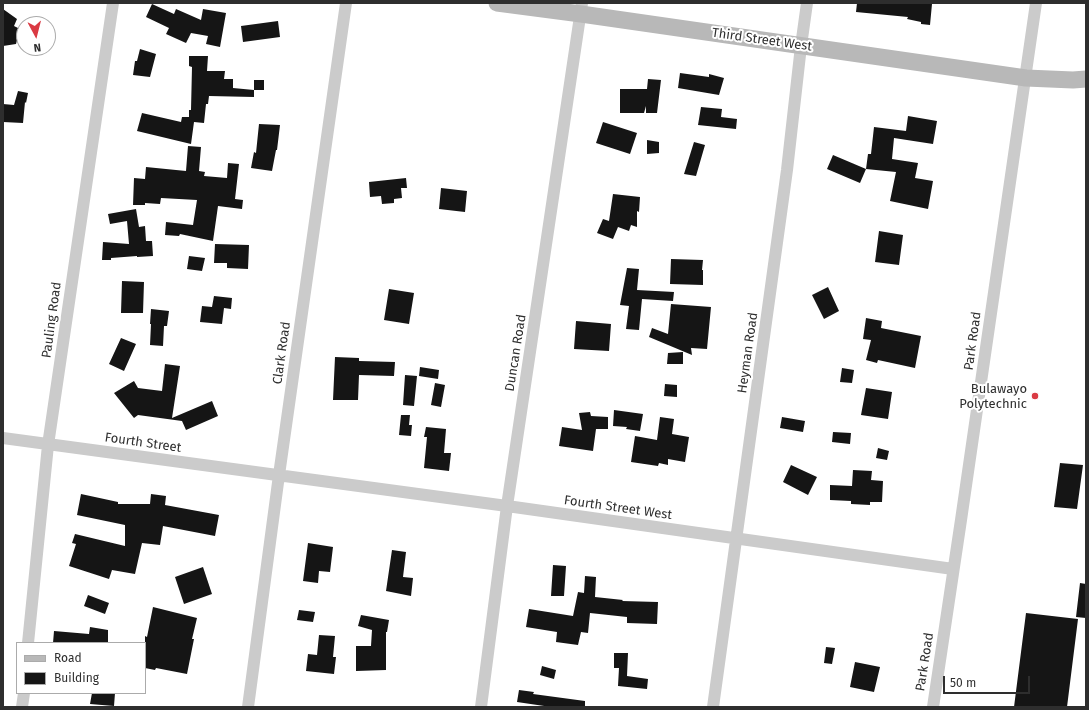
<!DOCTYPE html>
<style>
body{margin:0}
#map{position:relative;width:1089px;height:710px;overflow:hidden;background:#fff;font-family:"Fira Sans",sans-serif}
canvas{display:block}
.frame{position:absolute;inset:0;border:4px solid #2e2e2e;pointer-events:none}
.legend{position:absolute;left:16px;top:642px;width:130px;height:52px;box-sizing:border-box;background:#fff;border:1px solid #ababab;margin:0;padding:5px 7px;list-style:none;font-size:12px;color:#2e2e2e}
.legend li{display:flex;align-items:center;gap:8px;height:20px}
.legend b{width:20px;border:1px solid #ababab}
.north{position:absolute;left:16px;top:16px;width:40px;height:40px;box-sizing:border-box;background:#fff;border:1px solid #ababab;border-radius:50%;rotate:173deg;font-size:11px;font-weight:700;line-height:16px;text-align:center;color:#2e2e2e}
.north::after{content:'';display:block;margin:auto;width:14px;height:18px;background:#da3a43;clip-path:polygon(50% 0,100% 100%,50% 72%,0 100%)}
.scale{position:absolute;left:943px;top:676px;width:87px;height:18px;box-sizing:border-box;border:2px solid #2e2e2e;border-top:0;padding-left:5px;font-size:12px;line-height:14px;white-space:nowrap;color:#2e2e2e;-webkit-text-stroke:3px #fff;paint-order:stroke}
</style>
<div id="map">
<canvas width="1089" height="710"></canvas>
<div class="frame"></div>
<ul class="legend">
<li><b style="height:5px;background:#b8b8b8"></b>Road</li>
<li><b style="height:11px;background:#151515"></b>Building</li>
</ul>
<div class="north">N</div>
<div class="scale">50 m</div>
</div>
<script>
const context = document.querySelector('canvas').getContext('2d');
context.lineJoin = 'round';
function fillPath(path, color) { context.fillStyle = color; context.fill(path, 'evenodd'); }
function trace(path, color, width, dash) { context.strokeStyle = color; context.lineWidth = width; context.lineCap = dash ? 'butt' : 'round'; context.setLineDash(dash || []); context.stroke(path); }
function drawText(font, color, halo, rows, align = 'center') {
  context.font = font + ' "Fira Sans",sans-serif'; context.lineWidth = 4; context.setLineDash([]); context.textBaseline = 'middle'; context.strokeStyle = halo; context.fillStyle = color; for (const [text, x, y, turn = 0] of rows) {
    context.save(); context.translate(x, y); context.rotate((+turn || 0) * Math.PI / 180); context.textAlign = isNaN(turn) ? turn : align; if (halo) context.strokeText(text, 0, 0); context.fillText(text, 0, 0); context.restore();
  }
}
fillPath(new Path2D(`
 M857,3H921L932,4L930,25L921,24V22L907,19L908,17L856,12Z
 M152,4L174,14L176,9L201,20L203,9L226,13L220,47L206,44L208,36L191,33L186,43L166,34L169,28L146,17Z
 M3,9L17,19L14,26L20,29L16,44L3,46Z
 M278,21L280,37L243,42L241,26Z
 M140,49L156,54L150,77L133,75L135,61H137Z
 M189,56H208L207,71H225L224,79H233V88L254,90V97L209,96L208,104H206L204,123L194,122L191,144L137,131L142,113L181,122L182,117H189V110H191L192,67L189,66Z
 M680,73L709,77V74L724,78L719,95L678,88Z
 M648,79L661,80L657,113H646V106L644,113H620V89H647Z
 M254,80H264V90H254Z
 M18,91L28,93L26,103L25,102L23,123L3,122V104L14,105Z
 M701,107L722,109L721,117L737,119L736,129L698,125Z
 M908,116L937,121L933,144L894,138L892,159L918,163L915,178L933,181L928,209L890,201L896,172L866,169L868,154H871L874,127L906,131Z
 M603,122L637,133L630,154L596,143Z
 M259,124L280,125L277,150H276L272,171L251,168L254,152L256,153Z
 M647,140L659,142V153L647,154Z
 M694,142L705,145L696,176L684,174Z
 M188,146L201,147L199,171L205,172L204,176L227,178L228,163L239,164L235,199L243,200L242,209L218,206L213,241L180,234L179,236L165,235L166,222L193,225L197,200L161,198L160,204L145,203V205H133L134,178L145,179L146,167L186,171Z
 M833,155L866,169L860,183L827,169Z
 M406,178L407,188H401L402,198L394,199V203L382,204L381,196L370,197L369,182Z
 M441,188L467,191L465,212L439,209Z
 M613,194L640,197L639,212L637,211V227L631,225L629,231L618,227L613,239L597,233L603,219L609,221Z
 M136,209L139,227L145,226L146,241H152L153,256L137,257V256L111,258V260H102L103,242L129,244L127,221L110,224L108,214Z
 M879,231L903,235L899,265L875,262Z
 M215,244L249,245L248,269L227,268V263H214Z
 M189,256L205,258L202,271L187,269Z
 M671,259L703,260L702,270H703V285L670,284Z
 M627,268L639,269L637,290L674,292L673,301L642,299L639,330L626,329L629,306L620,305Z
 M122,281L144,282L143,313H121Z
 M828,287L839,311L824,319L812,295Z
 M389,289L414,293L409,324L384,320Z
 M214,296L232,298L231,309L224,308L222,324L200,322L202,306L212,307Z
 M671,304L711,307L707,349L691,348L692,355L649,337L652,328L668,334Z
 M151,309L169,311L167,326H164L163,346L150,345L151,324H150Z
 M866,318L882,321L881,328L921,336L915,368L878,360L877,363L866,360L871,340L863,339Z
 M576,321L611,324L609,351L574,349Z
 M121,338L136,344L124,371L109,364Z
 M683,352V364H667L668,353Z
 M335,357L359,358V361L395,362L394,376L359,375L358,400H333Z
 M165,364L180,366L172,418L212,401L218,416L186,430L182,421L138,415L134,418L114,393L134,381L138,388L162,391Z
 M420,367L439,370L438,379L419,376Z
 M842,368L854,370L852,383L840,382Z
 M405,375L417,376L414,406L403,405Z
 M435,383L445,385L441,407L431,405Z
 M665,384L677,385V397L664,396Z
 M866,388L892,392L888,419L861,415Z
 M614,410L643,414L640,431L626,429L627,427L613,426Z
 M590,412L591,416L608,417V429H596L593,451L559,446L562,427L582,430L579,413Z
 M401,415H410L409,425H412L411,436L399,435Z
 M660,417L674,419L672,434L689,437L685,462L668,459V465L659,463L658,466L631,462L635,436L657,440Z
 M782,417L805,421L803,432L780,428Z
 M426,427L446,429L444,453H451L449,471L424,468L427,437H424Z
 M833,432L851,433L850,444L832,442Z
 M878,448L889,451L887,460L876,458Z
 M1060,463L1083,465L1077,509L1054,507Z
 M791,465L817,477L808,495L783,482Z
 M853,470L872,471L871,480L883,481L882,502H870V505L851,504V501L830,500V485L852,486Z
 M81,494L118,502V504H150L151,494L166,496L165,505L219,515L215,536L163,526L160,545L142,543L135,574L112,570L109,579L69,566L76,544L72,543L75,534L125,546V525L77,515Z
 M308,543L333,547L330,572L319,571L318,583L303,581Z
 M392,550L406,552L403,577L413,578L411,596L386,591Z
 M553,565L566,566L564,596H551Z
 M203,567L212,594L184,604L175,577Z
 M585,576L596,577L595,597L623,600L622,601L658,602L657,624L627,623V617L590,613L588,633L581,632L578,645L556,642L557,632L526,627L529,609L573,616L578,592L584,593Z
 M1080,583L1086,584V618L1076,617Z
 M88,595L109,603L105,614L84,606Z
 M153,607L197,618L192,639H194L187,674L156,668L155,670L145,668V636L147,637Z
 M299,610L315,612L313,622L297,620Z
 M1026,613L1078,619L1067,707H1014Z
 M361,615L389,620L387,632H386V670L356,671V646H371L372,630L358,626Z
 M90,627L108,630V643H53L54,631L89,634Z
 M319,635L335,636L333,657H336L334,674L306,671L308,654L317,655Z
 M826,647L835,648L832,664L824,663Z
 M614,653H628L627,676L648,679L647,689L618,686L619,668H614Z
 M855,662L880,667L874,692L850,687Z
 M542,666L556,670L554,679L540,675Z
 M519,690L534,692L533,694L585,701V707H551L517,702Z
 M92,693H115L114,706L90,704Z`), '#151515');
trace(new Path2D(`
 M3,438L507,506L953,569
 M28,643L48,445L113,3
 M22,707L24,693
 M248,707L279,475L346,3
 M481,707L507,506L582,3
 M713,707L787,170L801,46L807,3
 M933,707L961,520L1036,3`), '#cbcbcb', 12);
trace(new Path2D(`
 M497,3L581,14L1026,78L1073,80L1086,79`), '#b8b8b8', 17);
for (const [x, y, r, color] of [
 [1035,396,4,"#da3a43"]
]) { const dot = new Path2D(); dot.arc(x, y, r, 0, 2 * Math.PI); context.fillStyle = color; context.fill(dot); trace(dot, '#fff', 1.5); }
drawText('13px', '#2e2e2e', '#fff', [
 ["Third Street West",762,40,8],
 ["Pauling Road",52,320,-82],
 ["Park Road",973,341,-82],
 ["Clark Road",282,353,-82],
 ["Duncan Road",516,353,-81],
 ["Heyman Road",748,353,-82],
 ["Fourth Street",143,443,8],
 ["Fourth Street West",618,508,8],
 ["Park Road",925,662,-81]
]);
drawText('13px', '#2e2e2e', '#fff', [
 ["Bulawayo",1027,389],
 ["Polytechnic",1027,404]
], 'right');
</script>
